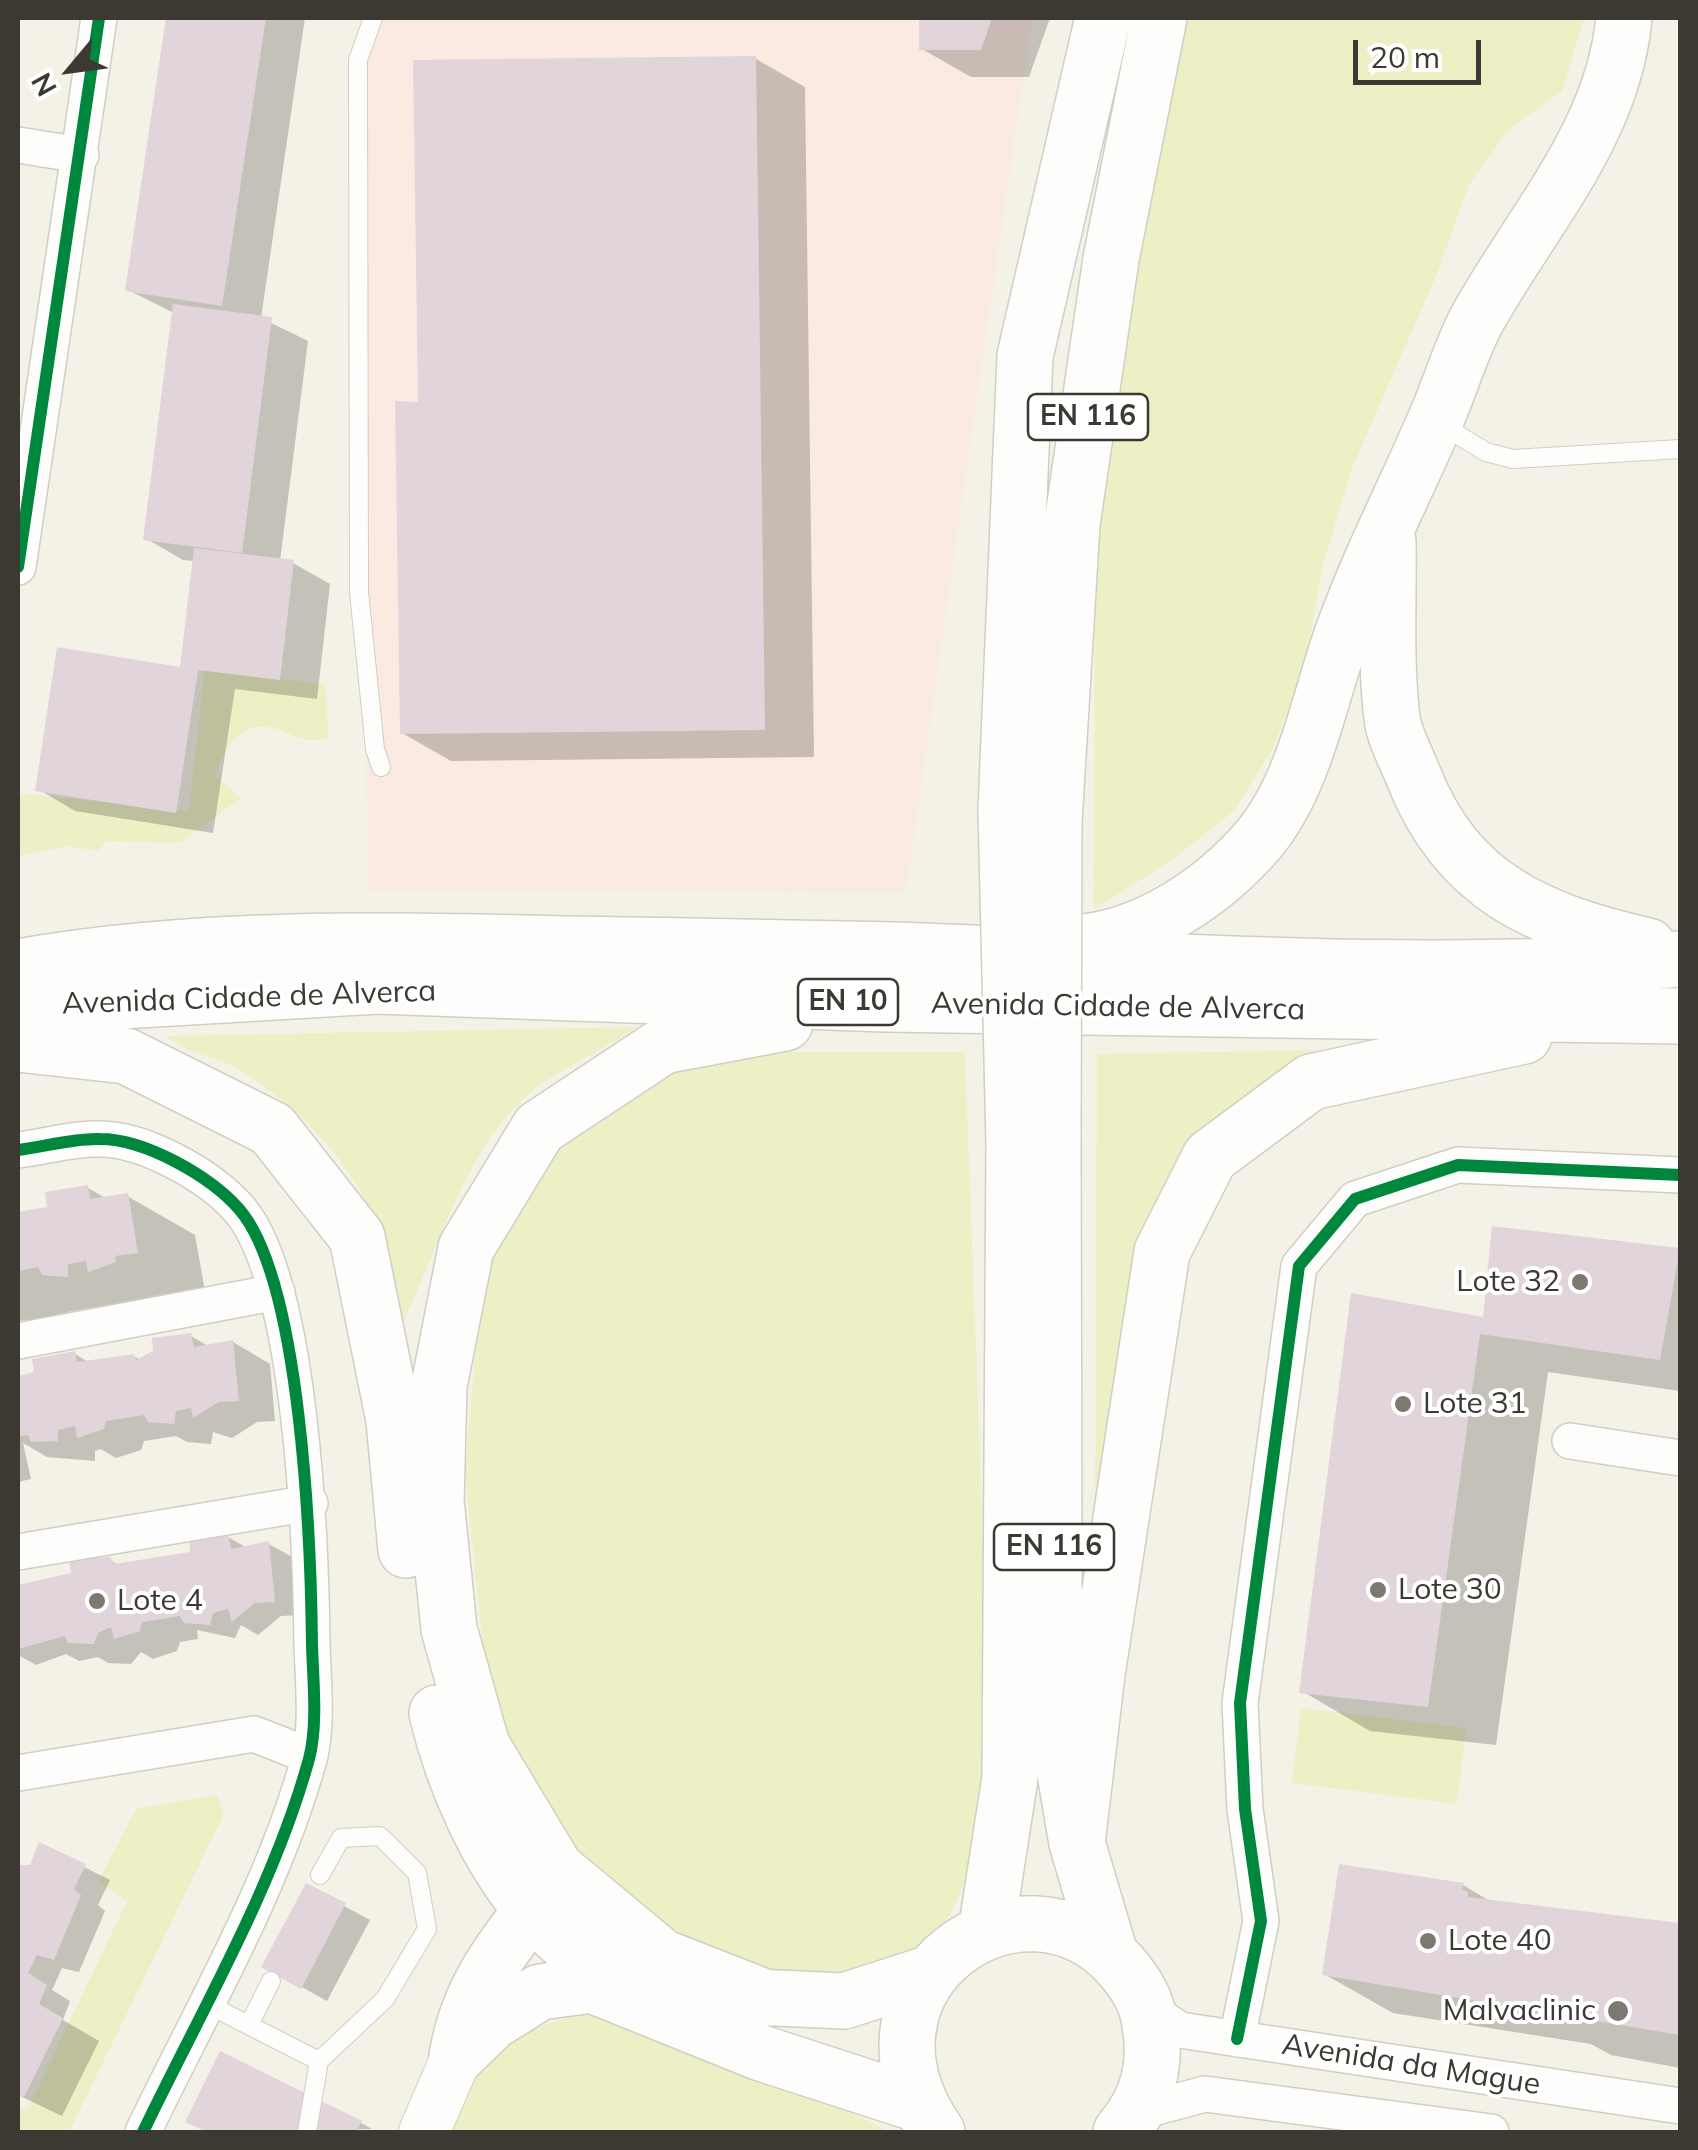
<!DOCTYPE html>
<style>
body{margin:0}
#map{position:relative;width:1698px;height:2150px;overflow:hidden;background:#f4f2e6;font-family:Mulish,sans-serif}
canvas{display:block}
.frame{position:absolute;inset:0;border:20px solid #3b3931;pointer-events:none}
.north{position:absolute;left:20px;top:20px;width:100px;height:100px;-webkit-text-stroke:8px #fff;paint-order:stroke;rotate:241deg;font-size:28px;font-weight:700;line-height:40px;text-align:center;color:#3b3931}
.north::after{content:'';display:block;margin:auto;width:35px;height:45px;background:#3b3931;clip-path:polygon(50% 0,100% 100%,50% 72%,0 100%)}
.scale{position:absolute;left:1353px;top:40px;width:128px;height:45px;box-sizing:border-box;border:5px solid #3b3931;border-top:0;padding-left:12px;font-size:30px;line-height:35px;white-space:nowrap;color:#3b3931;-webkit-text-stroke:8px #fff;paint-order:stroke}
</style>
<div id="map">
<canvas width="1698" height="2150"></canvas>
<div class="frame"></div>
<div class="north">N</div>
<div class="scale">20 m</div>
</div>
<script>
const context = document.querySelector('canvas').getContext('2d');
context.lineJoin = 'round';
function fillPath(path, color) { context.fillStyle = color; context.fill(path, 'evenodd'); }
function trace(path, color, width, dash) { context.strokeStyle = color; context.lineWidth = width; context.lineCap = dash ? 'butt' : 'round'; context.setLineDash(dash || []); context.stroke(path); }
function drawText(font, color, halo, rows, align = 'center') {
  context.font = font + ' Mulish,sans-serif'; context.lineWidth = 8; context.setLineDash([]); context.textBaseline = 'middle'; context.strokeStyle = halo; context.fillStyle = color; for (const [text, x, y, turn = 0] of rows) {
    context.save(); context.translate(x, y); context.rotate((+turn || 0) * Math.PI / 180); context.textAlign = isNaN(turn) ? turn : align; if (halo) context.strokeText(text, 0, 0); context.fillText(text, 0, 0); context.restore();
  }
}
fillPath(new Path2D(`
 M362,18H1032L906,892L367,891Z`), '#faeae2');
fillPath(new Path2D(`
 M1190,18H1584L1562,91L1508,130L1469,185L1436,276L1352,468L1322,568L1304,670L1272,750L1234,811L1172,860L1094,909L1095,508L1180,43Z
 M205,668L326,685L328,738C297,745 295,732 268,727C240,722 221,754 215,776L241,798L180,843L107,841L98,851L67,846L18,856V793L189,811Z
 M637,1027C607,1048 557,1071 532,1091C463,1150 441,1246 402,1324C395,1294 390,1262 380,1233C356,1165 301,1110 242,1071C216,1055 190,1056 166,1036Z
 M1336,1050L1228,1118L1095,1550L1097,1054Z
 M753,1052H965L990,1733L979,1846L951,1914L901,1969L828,1983L741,1970L660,1935L582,1861L520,1772L488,1697L465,1473L481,1287L506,1219L544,1155L666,1076Z
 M1301,1708L1466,1728L1457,1804L1292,1783Z
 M217,1795L224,1814L69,2132H18V2107L27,2111L127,1901L98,1882L136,1809Z
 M598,2012L807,2091L890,2132H451C479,2048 515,2027 598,2012Z`), '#edefc5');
fillPath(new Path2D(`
 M168,18H305L261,318L308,341L280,561L293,563L330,584L317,699L235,689L213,833L75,811L38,789L182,670L195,561L183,560L145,538L174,313L128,290Z
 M921,18H1050L1029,77H971L922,49Z
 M756,59L805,87L814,757L451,761L402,733L420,404Z
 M88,1188L107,1199L127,1196L195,1235L205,1291L112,1313L101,1306L68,1312L66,1321L41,1328L26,1320L19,1321L18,1332V1214L50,1209Z
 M1680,1251V1391L1548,1372L1496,1745L1370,1731L1302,1691L1485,1320Z
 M191,1336L210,1347L233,1342L270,1364L275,1421L257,1422L232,1438L213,1432L211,1444L187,1442L176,1436L144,1441L141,1450L116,1458L101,1449L95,1451V1461L47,1457L23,1443L31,1479L18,1482V1404L37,1373L75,1354L90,1363L133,1356L141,1360Z
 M228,1537L247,1548L269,1544L294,1558L299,1615L281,1616L258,1635L241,1625L235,1638L197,1630L198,1639L180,1642L177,1651L153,1659L141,1652L131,1664L108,1663L98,1657L79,1661L66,1654L36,1665L18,1655V1587L74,1574L109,1560L119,1565L193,1554Z
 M40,1845L110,1880L98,1905L105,1911L79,1972L62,1968L52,1990L70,2001L63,2020L99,2041L62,2116L18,2095V1871L20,1865L31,1868Z
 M1463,1885L1493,1903L1680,1925V2068L1611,2055L1591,2044L1393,2013L1324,1974Z
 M307,1886L370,1920L327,2001L289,1980Z
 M189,2121L361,2123L372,2129L210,2132Z`), '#0003');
fillPath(new Path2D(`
 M166,18H266L222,306L125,291Z
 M919,18H992L981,50H919Z
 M756,56L765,730L400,734L395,401L418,402L413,60Z
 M173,304L272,317L242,553L143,540Z
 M194,548L294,560L280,680L198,670L176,813L35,791L57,647L180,667Z
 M88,1185L90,1199L128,1193L138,1253L115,1256L116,1262L88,1272L86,1261L68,1264V1277L42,1275L38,1267L18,1271V1212L47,1207L45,1192Z
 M1492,1226L1680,1248L1660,1360L1480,1334L1428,1707L1299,1693L1351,1293L1483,1317Z
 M191,1333L194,1347L233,1340L239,1401L219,1402L193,1418L191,1408L176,1411L174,1424L148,1422L144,1415L106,1421L104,1429L77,1438L75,1426L58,1430V1441L31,1442L28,1435L18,1436V1376L34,1372L32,1359L75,1351L77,1362L134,1354L136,1360L153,1351L152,1338Z
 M228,1534L231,1549L269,1541L275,1602L255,1603L232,1622L228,1609L213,1613L210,1625L184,1623L180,1616L142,1622L140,1631L114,1639L111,1627L98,1633L94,1644L68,1643L65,1636L18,1649V1585L71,1573L69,1560L110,1557L114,1564L190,1552L189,1539Z
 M39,1842L86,1864L74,1889L81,1895L54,1960L37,1955L28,1973L47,1985L39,2004L63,2018L24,2097L18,2094V1865H30Z
 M1339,1864L1464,1883L1462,1890L1468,1892V1897L1680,1923V2035L1322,1975Z
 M306,1883L346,1903L301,1989L261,1967Z
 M220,2051L362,2121L356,2132H207L185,2122Z`), '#e2d4db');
const lane = new Path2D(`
 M373,18L358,60L359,592L375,749L381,767
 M1440,424L1486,452L1513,459L1680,449
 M205,2003L319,2061L307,2132
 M249,2025L271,1981
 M319,2061L385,1999L427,1929L417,1873L380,1836L341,1838L320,1875`);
const street = new Path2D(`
 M18,145L81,155
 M18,567L99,18
 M18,1150C44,1147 73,1138 100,1139C145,1139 210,1176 239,1209C302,1281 311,1548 312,1645C313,1681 318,1724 309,1759C273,1889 201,2011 143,2132
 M18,1341L277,1292
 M1570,1441L1680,1458
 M18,1552L310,1503
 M18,1773L254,1734L310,1756
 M1147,2008L1180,2030L1680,2106
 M1237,2039L1261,1921L1245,1809L1240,1703L1299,1266L1355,1199L1458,1165L1680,1175
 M1138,2112L1205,2094L1491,2132`);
const secondary = new Path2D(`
 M424,2132L457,2056`);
const primary = new Path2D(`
 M1388,541C1389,599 1385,660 1392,718C1394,736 1406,757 1413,775C1457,888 1539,921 1648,946
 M1006,810L1025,356L1103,18
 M1054,822L1072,524L1111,259L1159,18
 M1073,943C1145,939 1215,891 1260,838C1305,783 1319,700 1342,635C1369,560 1405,491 1436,419C1450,387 1460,352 1476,321C1531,221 1613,135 1624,18
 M18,967C196,935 388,940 568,944C677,946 786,947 895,950C1156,959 1419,980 1680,959
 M18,1014L53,1005L377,986L886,1004L1680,1016
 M18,1044L126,1056L272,1129L357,1237L394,1420L406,1550
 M1053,1133L1054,1586L1063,1761L1077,1843L1110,1954
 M437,1713C453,1780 487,1859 533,1911C568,1950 611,1978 653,2006
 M1077,1843L1097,1674L1162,1252L1210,1157L1311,1082L1524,1036
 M986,1932L1010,1778L1014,1142
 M732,1996L844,2001L931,1973
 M767,1998L662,1957L556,1869L482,1746L449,1629L436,1501L439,1386L466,1248L539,1128L663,1046L785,1023
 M458,2051C468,1995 497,1954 532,1910
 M457,2056L492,2022L540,1992L592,1985L761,2053L918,2104
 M937,2132C834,1984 1022,1854 1121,1966C1134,1981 1146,1999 1149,2019C1158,2063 1149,2099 1121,2132`);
trace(lane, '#d0cec5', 20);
trace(street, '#d0cec5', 38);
trace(secondary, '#d0cec5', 52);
trace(primary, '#d0cec5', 58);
trace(lane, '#fdfdfb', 18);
trace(street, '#fdfdfb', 35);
trace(secondary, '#fdfdfb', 50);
trace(primary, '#fdfdfb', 55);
const primaryBridge = new Path2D(`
 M1006,810L1014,1142
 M1053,1133L1054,822`);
trace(primaryBridge, '#d0cec5', 58, []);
trace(primaryBridge, '#fdfdfb', 55);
trace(new Path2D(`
 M18,567L99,18
 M18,1150C44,1147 73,1138 100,1139C145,1139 210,1176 239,1209C302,1281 311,1548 312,1645C313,1681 318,1724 309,1759C273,1889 201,2011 143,2132
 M1237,2039L1261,1921L1245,1809L1240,1703L1299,1266L1355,1199L1458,1165L1680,1175`), '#00873e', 12);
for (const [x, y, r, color] of [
 [1580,1282,10,"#7c7a70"],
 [1403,1404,10,"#7c7a70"],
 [1378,1590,10,"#7c7a70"],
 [97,1601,10,"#7c7a70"],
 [1428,1941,10,"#7c7a70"],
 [1618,2011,12,"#7c7a70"]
]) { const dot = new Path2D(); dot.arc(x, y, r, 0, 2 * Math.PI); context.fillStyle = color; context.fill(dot); trace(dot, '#fff', 4); }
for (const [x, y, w] of [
 [1088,417,120],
 [848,1002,100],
 [1054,1547,120]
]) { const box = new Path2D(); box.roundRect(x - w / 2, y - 23, w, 46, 8); context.fillStyle = '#fff'; context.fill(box); trace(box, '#3b3931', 2.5); }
drawText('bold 28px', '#3b3931', null, [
 ["EN 116",1088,417],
 ["EN 10",848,1002],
 ["EN 116",1054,1547]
]);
drawText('30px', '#3b3931', '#fff', [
 ["Avenida Cidade de Alverca",249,998,-2],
 ["Avenida Cidade de Alverca",1118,1007,1],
 ["Avenida da Mague",1411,2065,9]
]);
drawText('30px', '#3b3931', '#fff', [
 ["Lote 32",1560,1282,"right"],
 ["Lote 31",1423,1404],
 ["Lote 30",1398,1590],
 ["Lote 4",117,1601],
 ["Lote 40",1448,1941],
 ["Malvaclinic",1596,2011,"right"]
], 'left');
</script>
